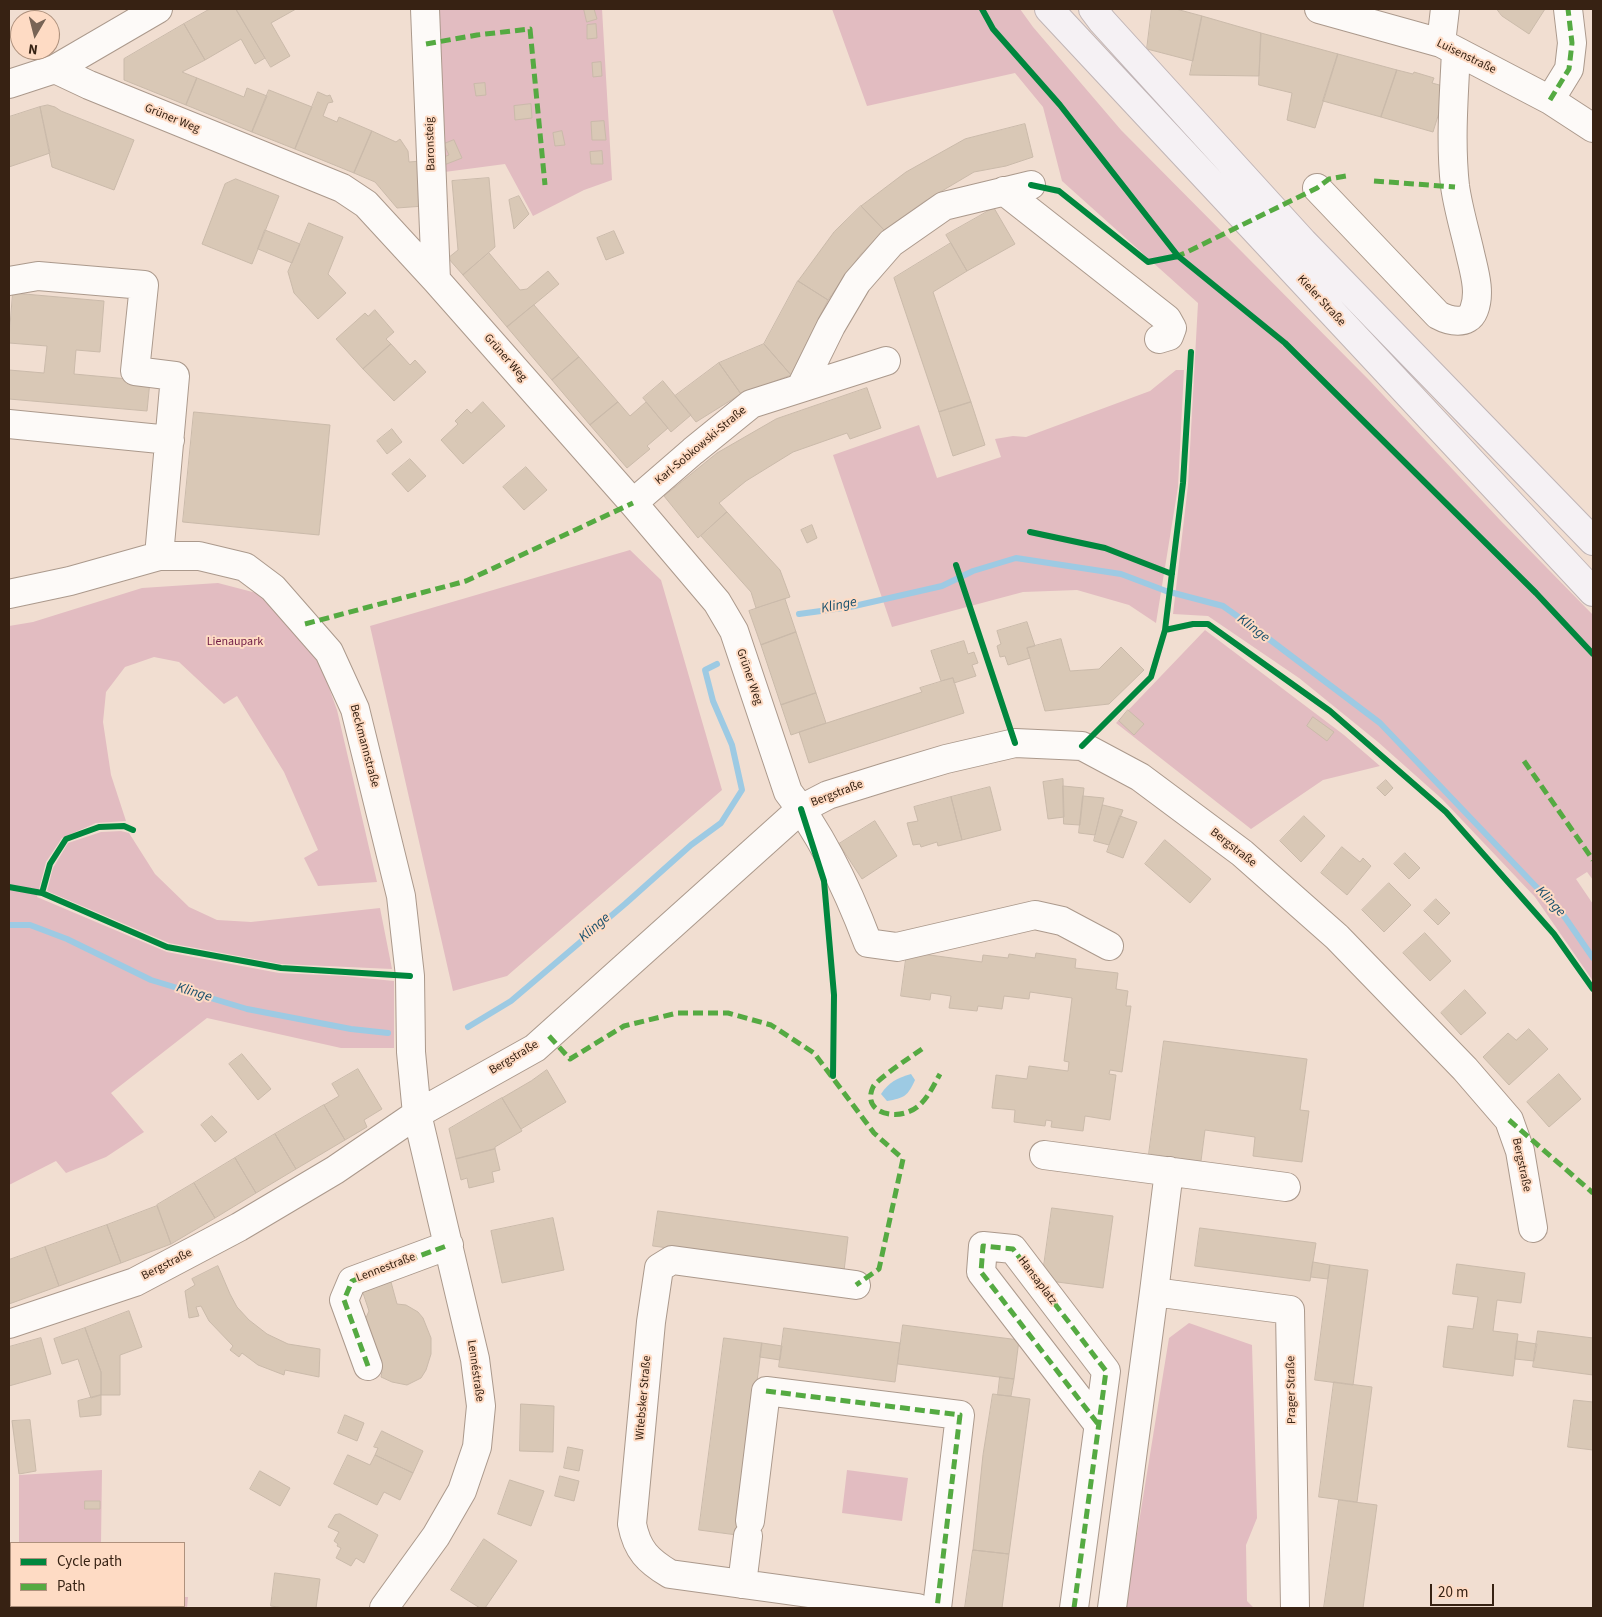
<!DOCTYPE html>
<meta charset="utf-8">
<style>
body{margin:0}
#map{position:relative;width:1602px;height:1617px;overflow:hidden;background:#f1ded1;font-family:"Source Sans 3",sans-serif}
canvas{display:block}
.frame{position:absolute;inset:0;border:10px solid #372213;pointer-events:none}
.legend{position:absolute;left:10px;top:1542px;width:175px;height:65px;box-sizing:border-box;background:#fedbc4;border:1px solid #ae917d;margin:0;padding:6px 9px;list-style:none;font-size:15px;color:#372213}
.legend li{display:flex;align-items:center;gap:10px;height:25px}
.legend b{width:25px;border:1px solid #ae917d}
.north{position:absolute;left:10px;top:10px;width:50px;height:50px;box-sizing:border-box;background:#fedbc4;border:1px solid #ae917d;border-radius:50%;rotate:188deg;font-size:14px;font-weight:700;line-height:20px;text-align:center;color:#372213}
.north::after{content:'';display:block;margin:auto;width:18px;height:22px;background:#786456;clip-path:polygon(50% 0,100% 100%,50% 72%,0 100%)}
.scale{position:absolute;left:1430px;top:1584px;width:64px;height:22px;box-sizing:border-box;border:2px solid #372213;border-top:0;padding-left:6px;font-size:15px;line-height:18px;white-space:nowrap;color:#372213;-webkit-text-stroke:4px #fedbc4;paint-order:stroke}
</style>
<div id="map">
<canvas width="1602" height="1617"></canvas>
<div class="frame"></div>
<ul class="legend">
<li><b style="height:6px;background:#00873e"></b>Cycle path</li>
<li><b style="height:6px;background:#55aa42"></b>Path</li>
</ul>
<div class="north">N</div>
<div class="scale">20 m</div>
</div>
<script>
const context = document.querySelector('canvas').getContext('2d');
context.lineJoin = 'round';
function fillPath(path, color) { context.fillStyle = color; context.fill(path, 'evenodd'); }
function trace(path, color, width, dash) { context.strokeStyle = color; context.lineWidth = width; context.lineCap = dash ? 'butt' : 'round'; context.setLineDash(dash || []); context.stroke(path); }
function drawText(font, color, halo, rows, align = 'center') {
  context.font = font + ' "Source Sans 3",sans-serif'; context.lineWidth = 4; context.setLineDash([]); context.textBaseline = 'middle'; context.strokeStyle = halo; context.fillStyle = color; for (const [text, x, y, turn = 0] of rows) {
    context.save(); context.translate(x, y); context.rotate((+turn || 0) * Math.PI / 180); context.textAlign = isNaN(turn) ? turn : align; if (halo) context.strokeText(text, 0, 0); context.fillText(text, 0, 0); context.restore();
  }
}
fillPath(new Path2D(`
 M432,9H602L612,180L584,190L533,216L505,164L437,173Z
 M832,9H1020L1033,27L1121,130L1369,380L1500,520L1593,615V880L1587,872L1576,879L1593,904V981L1535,897L1442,799L1378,742L1299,678L1208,616L1173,614L1188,485L1198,303L1062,181L1043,107L1015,73L867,106Z
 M1176,370H1184L1178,487L1156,623L1129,605L1077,590L1023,592L892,627L833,455L919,425L937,478L1001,457L995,439L1013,436L1026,437L1150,391Z
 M630,550L661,580L722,790L507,976L453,991L370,626Z
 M218,583L268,596L318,657L337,710L377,882L318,886L304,858L318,850L284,772L237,696L224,704L179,662L154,657L125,667L106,692L103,722L111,775L126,821L96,823L62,838L46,862L37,897L167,952L279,973L344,976L394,981V1048H341L207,1018L111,1093L144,1132L106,1157L66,1173L56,1161L9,1185V626L33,622L142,588Z
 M1205,630L1344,735L1380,766L1323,780L1251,829L1116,723Z
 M121,831L129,833L155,874L189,907L217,920L251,922L380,908L392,969L281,964L169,943L47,891L53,868L68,843L101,832Z
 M1189,1323L1252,1345L1257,1518L1246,1545L1247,1601L1254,1608H1125L1169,1338Z
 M102,1470L101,1543H19V1475Z
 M847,1470L908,1478L902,1521L842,1513Z
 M11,1550V1606H184V1597H188L187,1608H9V1551Z`), '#e2bcc1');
fillPath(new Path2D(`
 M911,1074L915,1080C908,1096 904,1098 887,1101L881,1094C889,1082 897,1078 911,1074Z`), '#9dcae3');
trace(new Path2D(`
 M799,614L850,607L942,586L973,571L1016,558L1121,574L1166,591L1223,606L1261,633L1380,723L1564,916L1593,958
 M9,925H30L67,939L151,980L247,1009L351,1029L388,1033
 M468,1027L511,1001L625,904L691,845L721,823L742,790L732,745L713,701L705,670L717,664`), '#9dcae3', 6);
const building = new Path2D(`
 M210,9H236L265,58L255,64L241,39L205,60L184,24Z
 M236,9H296L271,23L290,56L271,67Z
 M584,9H594L597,19L587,22Z
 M1152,9H1176L1202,16L1193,61L1147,49Z
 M1497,9H1545L1529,34L1502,16Z
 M1202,16L1261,33L1259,76L1190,75Z
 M184,24L205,60L182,72L197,78L186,105L124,80V59Z
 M596,24L597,38L587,39V25Z
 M1261,33L1338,54L1315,128L1287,120L1292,93L1259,85Z
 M1338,54L1397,70L1381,117L1323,101Z
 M601,62L602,76L593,77L592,63Z
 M1397,70L1413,74L1414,72L1434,78L1432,83L1447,87L1433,132L1381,117Z
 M197,78L244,97L247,88L267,96L252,132L186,105Z
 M485,83L486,95L476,96L474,84Z
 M269,90L312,107L295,149L252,132Z
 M318,92L327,96L330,95L333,102L328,103L323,116L337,122L339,117L372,131L354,173L295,149Z
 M531,104L532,118L515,120L514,106Z
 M48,105L55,107L61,111L134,140L114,190L52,167L40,107Z
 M40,107L50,153L9,167V117Z
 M604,121L606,140H592L591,122Z
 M1025,124L1033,157L1006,166L974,172L925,201L884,230L861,206L906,172L965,139Z
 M372,131L396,142L400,139L408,151L409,162L421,161L424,206L397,208L375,182L354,173Z
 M562,131L565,145L555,146L553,133Z
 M454,140L462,158L444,165L441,158L449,155L444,144Z
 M602,151L603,164H591L590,152Z
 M489,178L495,247L463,275L448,258L458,250L452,181Z
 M236,179L279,196L252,264L202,244L225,184Z
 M519,196L529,214L514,229L509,200Z
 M861,206L884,230L860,255L828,300L798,281L834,232Z
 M994,208L1015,244L967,271L946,235Z
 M309,223L343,237L328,274L346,293L318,319L294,293L288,272Z
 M265,230L300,244L292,263L258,249Z
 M614,231L624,253L606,260L597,238Z
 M951,243L967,271L933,292L971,402L939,412L894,278Z
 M489,253L520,290L527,289L548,271L559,284L507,327L463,275Z
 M798,281L828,300L791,375L764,344Z
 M13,293L104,301L100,352L76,350L74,374L150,381L147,411L9,399V370L44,373L47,346L9,343Z
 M534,305L579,357L552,380L507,327Z
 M375,310L394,332L386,339L391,344L363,369L336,339L365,313L368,316Z
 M391,344L410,365L415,360L426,372L394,401L363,369Z
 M764,344L791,375L741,394L719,363Z
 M579,357L618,402L590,425L552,380Z
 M719,363L741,394L696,422L675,396Z
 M663,381L691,415L671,432L643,398Z
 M867,388L881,428L850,439L847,433L793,452L746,481L719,503L727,512L698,538L664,496L717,453L776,419Z
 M483,402L505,426L463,464L441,440L458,424L455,421L467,409L471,413Z
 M618,402L630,416L646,402L668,428L647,446L650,449L627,468L590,425Z
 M971,402L985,445L953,456L939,412Z
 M194,412L330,425L319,535L183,522Z
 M392,429L402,442L387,454L377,441Z
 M410,459L426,476L408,492L392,474Z
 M526,467L547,490L524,510L503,487Z
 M727,512L780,570L790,597L756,608L751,592L701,536Z
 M812,525L817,538L807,543L801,530Z
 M785,599L796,632L761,645L749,611Z
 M1027,622L1035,646L1027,648L1030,658L1008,665L1005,656L1000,657L997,646L1001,644L997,631Z
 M796,632L816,693L781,705L761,645Z
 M1061,639L1070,671L1099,669L1121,647L1144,670L1109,704L1045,711L1027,648Z
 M964,641L968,654L974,652L978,663L972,665L976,676L954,683L953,678L941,681L931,651Z
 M953,678L964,713L809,763L799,732L922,692L920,688Z
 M816,693L826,723L791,735L781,705Z
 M1128,710L1144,724L1134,735L1119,721Z
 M1313,717L1334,732L1327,741L1307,726Z
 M1063,779L1064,817L1048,819L1043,782Z
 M1386,780L1393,788L1385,796L1377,788Z
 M1063,786L1084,788L1080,825L1064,824Z
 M990,787L1001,830L962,840L951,797Z
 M1083,796L1104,798L1095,835L1079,833Z
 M951,797L962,840L938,846L937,842L921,847L920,844L913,845L907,823L918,821L914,807Z
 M1103,805L1123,810L1109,845L1094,841Z
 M1120,816L1137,822L1123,858L1107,852Z
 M1304,816L1325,836L1301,862L1280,841Z
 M875,821L897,856L862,879L839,844Z
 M1165,840L1211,879L1190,903L1145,864Z
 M1342,847L1360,862L1363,858L1371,866L1347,895L1321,873Z
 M1405,853L1420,868L1409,879L1394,864Z
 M1389,883L1411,905L1384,932L1362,910Z
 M1436,899L1450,913L1438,925L1424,911Z
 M1425,933L1451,961L1430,981L1403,953Z
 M907,952L982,962L983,955L1008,958L1009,954L1035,958L1036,953L1076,959L1075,968L1118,973L1116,989L1128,991L1126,1006H1131L1122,1072L1110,1070L1109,1074L1116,1075L1110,1120L1085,1116L1083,1131L1051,1127L1052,1121L1046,1120L1045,1126L1014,1122L1015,1110L992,1108L996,1075L1027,1079L1029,1066L1068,1071L1069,1062L1064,1061L1072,998L1030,992L1029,999L1004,996L1002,1009L978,1006L977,1011L949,1008L951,996L931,993L930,1000L901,996Z
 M1465,990L1486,1013L1461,1035L1441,1013Z
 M1529,1029L1548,1049L1509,1085L1483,1057L1508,1033L1516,1040Z
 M1164,1041L1307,1059L1300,1110L1309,1111L1302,1162L1253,1156L1255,1137L1205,1130L1201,1161L1149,1154Z
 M242,1054L271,1089L258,1100L229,1064Z
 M358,1069L382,1109L364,1120L367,1127L345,1140L324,1105L339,1096L332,1084Z
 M547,1070L566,1102L521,1129L502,1098L531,1081Z
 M1559,1074L1581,1099L1549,1127L1527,1102Z
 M502,1098L522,1131L495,1147V1149L456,1159L449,1129Z
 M324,1105L345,1140L296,1169L275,1134Z
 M212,1116L227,1132L215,1142L201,1125Z
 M275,1134L296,1169L256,1193L235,1158Z
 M495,1149L500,1170L492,1172L494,1182L469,1188L467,1178L461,1180L456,1159Z
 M235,1158L256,1193L215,1218L194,1183Z
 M194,1183L215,1218L171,1244L157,1205Z
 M157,1206L171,1244L121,1263L107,1225Z
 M1052,1208L1113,1216L1103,1288L1042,1280Z
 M658,1211L848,1237L844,1271L653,1246Z
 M553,1218L564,1270L502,1283L491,1231Z
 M107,1225L121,1263L59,1286L45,1247Z
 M1200,1228L1316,1243L1310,1281L1195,1266Z
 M45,1247L59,1286L9,1304V1260Z
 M1313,1262L1330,1265L1328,1279L1311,1277Z
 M1457,1264L1525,1273L1521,1303L1497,1300L1493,1331L1518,1334L1513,1376L1443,1367L1448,1326L1473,1329L1478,1297L1453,1294Z
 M1330,1265L1368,1270L1353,1385L1315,1380Z
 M218,1266L230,1294L237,1307L249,1320L267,1334L288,1344L320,1349L319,1377L285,1370L284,1375L258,1365L242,1353L239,1357L230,1350L233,1346L209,1321L201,1306L196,1307L199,1316L189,1318L185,1291L195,1285L192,1279Z
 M391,1282L397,1304L406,1305L418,1312L423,1318L431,1338V1354L426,1370L421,1378L407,1385L392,1382L381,1377L382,1372L376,1367L365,1320L369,1311L363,1293Z
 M129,1311L142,1347L120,1355V1395H101V1372L85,1328Z
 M903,1325L1019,1340L1014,1379L898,1364Z
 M85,1328L101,1372V1395L91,1398L78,1359L62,1364L54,1339Z
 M784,1328L900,1343L895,1382L779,1367Z
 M1538,1331L1593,1338V1375L1533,1367Z
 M41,1338L51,1374L9,1386V1347Z
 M724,1338L762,1343L737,1535L699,1530Z
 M1517,1341L1537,1344L1534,1361L1515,1359Z
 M762,1343L782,1346L780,1360L760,1357Z
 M1000,1377L1014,1379L1011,1396L998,1395Z
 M1334,1382L1372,1387L1357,1502L1319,1497Z
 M993,1394L1030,1399L1009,1554L973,1550L983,1455Z
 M101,1395V1415L80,1417L78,1401Z
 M1574,1400L1593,1402V1450L1568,1447Z
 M521,1404L554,1406L553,1452L520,1451Z
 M345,1415L364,1423L357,1441L338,1433Z
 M30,1420L36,1471L19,1474L12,1421Z
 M382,1431L423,1451L413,1473L375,1455L378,1448L374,1447Z
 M568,1447L583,1450L579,1471L564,1468Z
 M348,1455L370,1465L375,1455L413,1473L400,1500L384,1492L377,1505L334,1484Z
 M260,1471L290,1488L280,1506L250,1489Z
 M560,1476L579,1481L574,1501L555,1496Z
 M510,1480L544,1491L531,1526L498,1514Z
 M1339,1500L1377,1505L1363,1608H1324Z
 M85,1501H100V1509H85Z
 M340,1514L378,1535L364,1563L356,1558L351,1566L336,1558L341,1548L337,1546L338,1544L334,1541L339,1532L328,1527L335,1515Z
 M484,1539L517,1561L485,1608H480L451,1590Z
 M973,1550L1009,1554L1002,1608H965Z
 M275,1573L320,1579L316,1608H284L271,1606Z`);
fillPath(building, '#d9c8b6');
trace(building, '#cabaaa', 1);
const minor = new Path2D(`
 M425,9L436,280
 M1319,9L1441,43L1550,100L1593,128
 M1441,43L1445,9
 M55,69L89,85L342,188L366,204L436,280L633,503L717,602L734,631L788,792C823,836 848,890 868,943L897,947L1035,915L1062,921L1109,946
 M9,84L55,69L158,9
 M1550,100L1569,69L1572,43L1568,9
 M1317,188L1438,315C1449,321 1468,326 1474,310C1481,292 1474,271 1470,253C1465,231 1458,208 1455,186C1450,141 1454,96 1456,51
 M1004,191L1167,319L1172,328L1169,336L1159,339
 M9,281L38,276L144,285L135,371L175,376L159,556
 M801,387L831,326L857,282L891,243L944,206L1031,185
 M9,424L170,440
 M633,503L693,451L751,404L886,361
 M9,594L70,581L159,556H199L245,567L273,588L329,652L355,709L401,896L410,976L411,1052L417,1114L475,1359L481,1406L477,1447L462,1491L436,1536L384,1608
 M1044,1155L1286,1187
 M856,1285L672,1260L659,1268L651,1322L632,1524C637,1550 648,1561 670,1574L918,1608
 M1154,1292L1169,1171
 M9,1324L135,1282L239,1227L335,1170L417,1114L535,1048L801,809L828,795L889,776L946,759L1015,743L1082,746L1140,777L1242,853L1337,937L1465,1069L1509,1120L1520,1151L1533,1228
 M368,1366L344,1300L352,1281L449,1245
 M750,1521L766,1391L960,1415L937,1608
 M742,1584L748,1536
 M1074,1608L1106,1371L1013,1249L983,1246L981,1272L1098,1424
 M1112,1608L1154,1292L1290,1310L1295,1608`);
const major = new Path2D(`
 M1049,9L1593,592
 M1093,9L1102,21L1303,242L1593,541`);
trace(minor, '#ab998c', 30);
trace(major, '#c0b5b6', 30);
trace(minor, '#fdfaf8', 28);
trace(major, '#f5f1f4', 28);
trace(new Path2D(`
 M426,44L477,35L530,29L545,185
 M1550,100L1569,69L1572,43L1568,9
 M1374,181L1455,187
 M1175,257L1185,253L1317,188L1329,179L1346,176
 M305,624L466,581L633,503
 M1524,761L1593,860
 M549,1036L570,1059L624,1026L677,1013H728L771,1025L814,1053L874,1133L903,1159L879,1269L856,1285
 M922,1049C912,1056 877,1079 873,1087C862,1111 891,1119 908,1112C925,1106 932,1088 940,1074
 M1509,1120L1593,1193
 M368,1366L344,1300L352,1281L449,1245
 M766,1391L960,1415L937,1608
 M67,1606V1608
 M1074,1608L1106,1371L1013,1249L983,1246L981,1272L1098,1424`), '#55aa42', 5, [10, 5]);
trace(new Path2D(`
 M982,9L993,29L1060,105L1178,256L1285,343L1536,593L1593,654
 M1031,185L1059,191L1148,262L1178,256
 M1030,532L1105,548L1172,574
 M956,565L1015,743
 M1165,630L1183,483L1191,352
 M1082,746L1151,677L1165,630L1193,624H1208L1330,711L1446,812L1554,934L1593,989
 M801,809L824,881L834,995L833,1076
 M9,887L42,893L167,947L281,968L410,976
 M42,893L50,864L66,839L99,827L124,826L133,830`), '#00873e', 6);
drawText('12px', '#372213', '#fedbc4', [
 ["Luisenstraße",1466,57,26],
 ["Grüner Weg",172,119,22],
 ["Baronsteig",431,144,-92],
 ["Kieler Straße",1321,301,47],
 ["Grüner Weg",505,358,49],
 ["Karl-Sobkowski-Straße",701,446,-40],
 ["Grüner Weg",749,677,71],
 ["Beckmannstraße",364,746,75],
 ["Bergstraße",837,794,-21],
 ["Bergstraße",1233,848,38],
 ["Bergstraße",514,1058,-31],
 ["Bergstraße",1521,1165,78],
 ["Bergstraße",167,1265,-27],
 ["Lennestraße",386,1268,-21],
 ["Hansaplatz",1037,1281,53],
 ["Lennéstraße",475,1371,82],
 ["Prager Straße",1292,1390,-91],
 ["Witebsker Straße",644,1398,-85]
]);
drawText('12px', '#6f1b44', '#fedbc4', [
 ["Lienaupark",235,642]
]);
drawText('italic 14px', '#18506d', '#fedbc4', [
 ["Klinge",839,606,-11],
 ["Klinge",1253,629,37],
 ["Klinge",1550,902,47],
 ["Klinge",595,928,-41],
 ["Klinge",194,993,17]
]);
</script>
